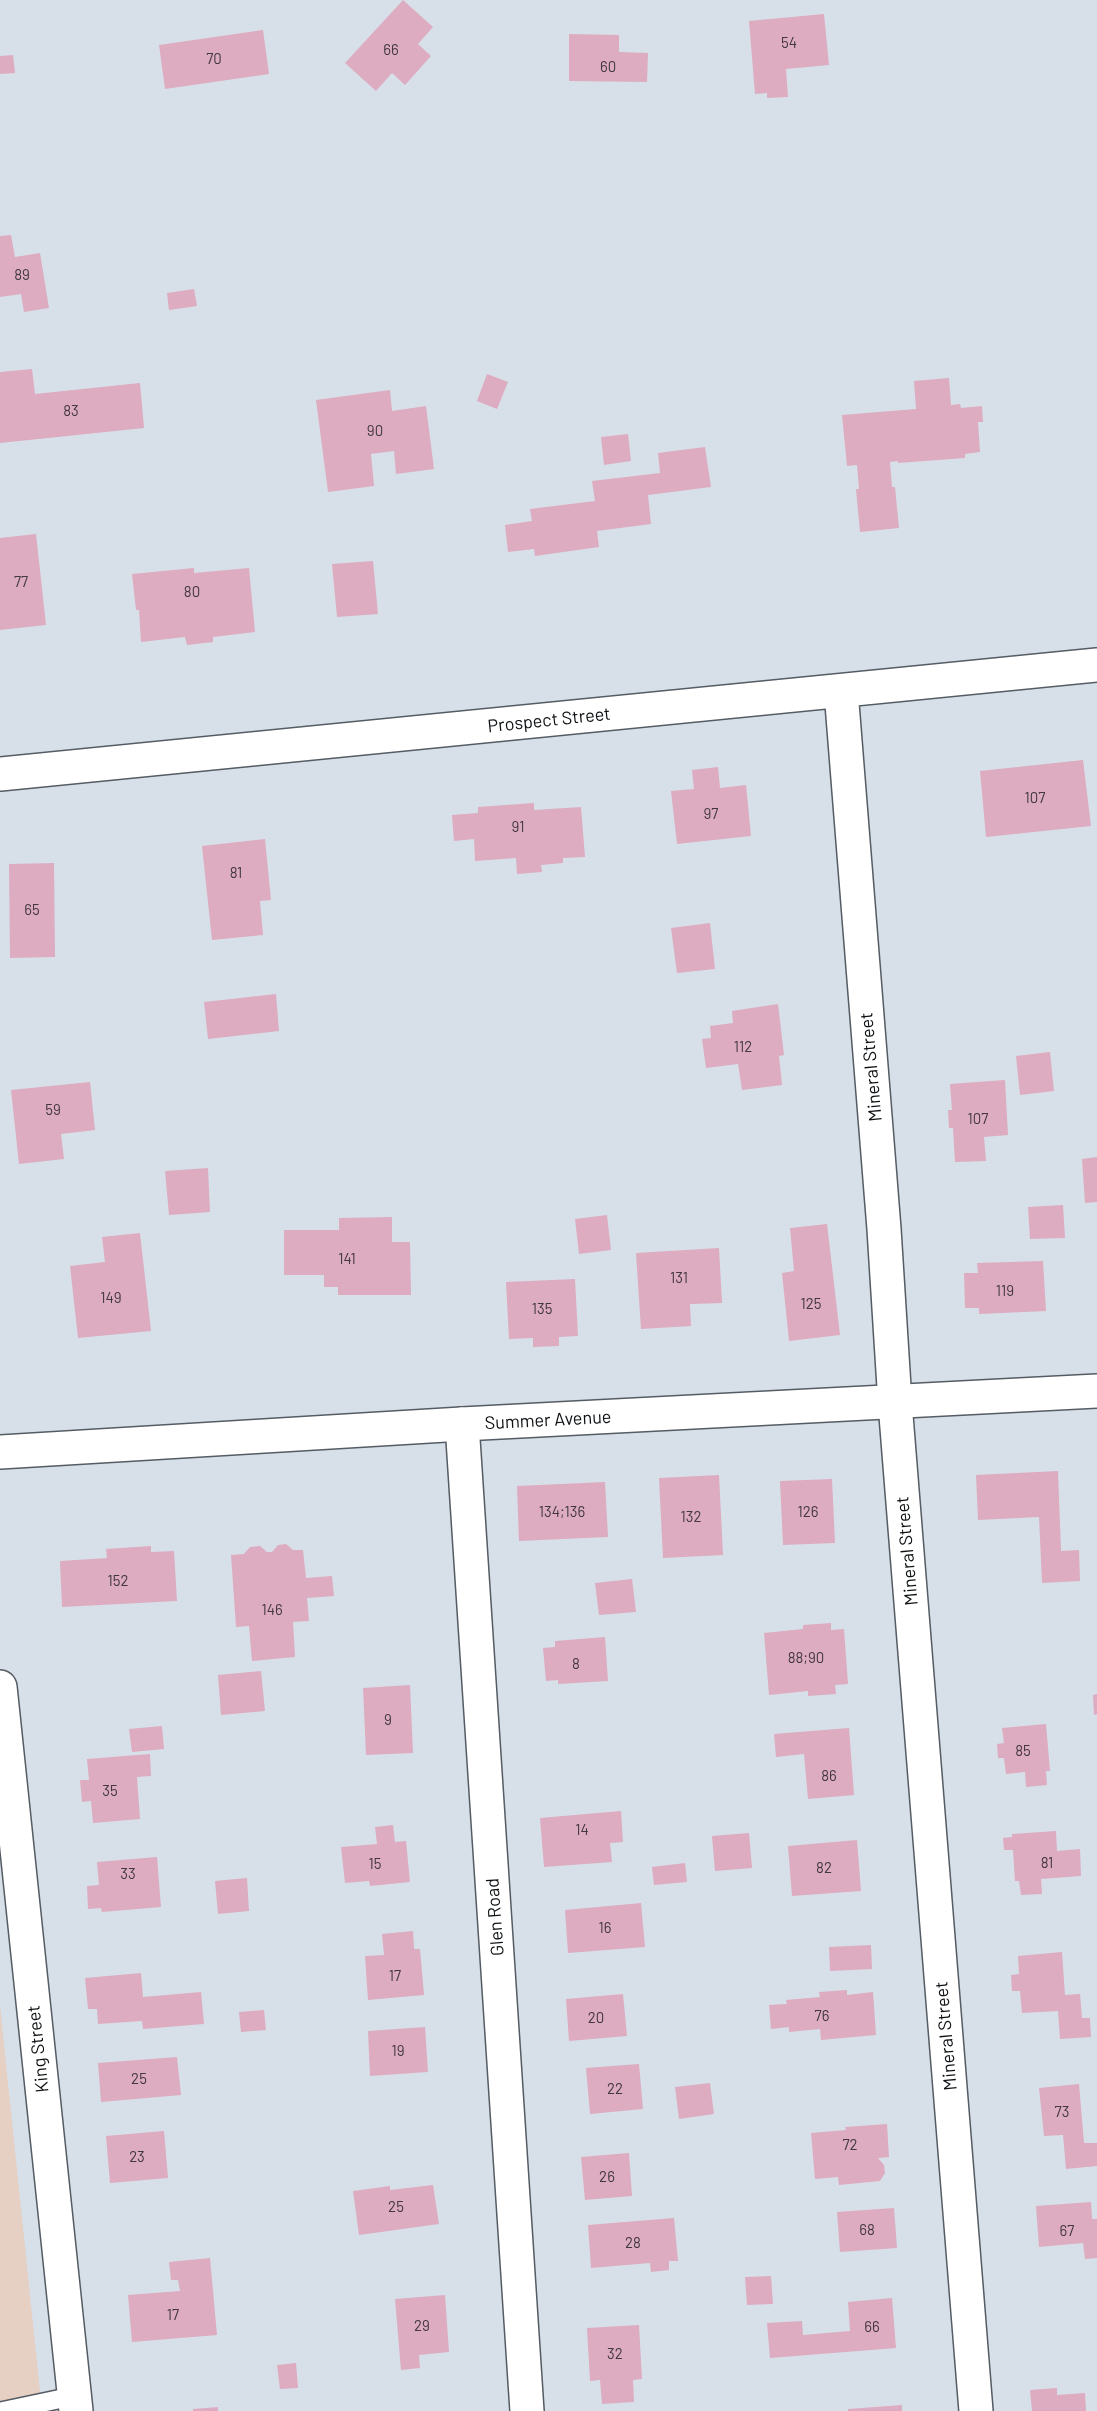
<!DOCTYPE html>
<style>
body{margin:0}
canvas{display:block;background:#d7dfe8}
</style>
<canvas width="1097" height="2411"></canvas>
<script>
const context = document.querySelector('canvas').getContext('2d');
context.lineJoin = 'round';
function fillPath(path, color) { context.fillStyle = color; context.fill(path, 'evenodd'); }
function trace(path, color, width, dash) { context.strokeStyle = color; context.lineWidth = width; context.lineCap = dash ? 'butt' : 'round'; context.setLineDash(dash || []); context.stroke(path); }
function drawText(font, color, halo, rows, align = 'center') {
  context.font = font + ' Barlow,sans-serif'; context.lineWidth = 6; context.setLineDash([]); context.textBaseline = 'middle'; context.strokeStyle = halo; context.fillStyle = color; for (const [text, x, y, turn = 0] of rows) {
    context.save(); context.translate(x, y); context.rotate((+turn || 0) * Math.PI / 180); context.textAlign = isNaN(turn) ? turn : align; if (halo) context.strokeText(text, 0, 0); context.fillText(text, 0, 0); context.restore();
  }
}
fillPath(new Path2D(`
 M0,2006L42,2411H0Z`), '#e5d0c3');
fillPath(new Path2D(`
 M403,0L433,27L418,44L431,56L405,85L392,73L376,91L345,63Z
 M824,14L829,65L786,69L788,97L767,98V93L755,94L749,21Z
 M263,30L269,74L165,89L159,45Z
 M569,34L619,35V52L648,53L647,82L569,81Z
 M13,55L15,73L0,74V56Z
 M11,235L15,257L40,253L49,308L24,312L21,294L0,297V236Z
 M194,289L197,306L169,310L167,293Z
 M32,369L35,394L140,383L144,428L0,443V372Z
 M487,374L508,382L497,409L477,401Z
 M949,378L951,405L960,404L961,408L982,406L983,422H978L980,452L965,454V458L898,463V461L890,462L892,487H895L899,528L860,532L856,489H859L857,465L847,466L842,415L916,409L914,381Z
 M390,390L392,411L426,406L434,469L396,474L394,451L371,454L374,486L328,492L316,400Z
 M628,434L631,461L604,465L601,437Z
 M705,447L711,487L648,495L651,524L597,531L599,547L535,556L534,549L508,552L505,525L532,521L530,509L595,501L592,481L660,473L658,453Z
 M36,534L46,625L0,630V538Z
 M373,561L378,614L337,617L332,564Z
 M194,568V573L249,568L255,632L213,637V642L187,645L185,637L141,642L139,610H136L132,574Z
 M1083,760L1091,826L986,837L980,771Z
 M718,767L720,788L746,785L751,836L677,844L671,791L694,789L692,770Z
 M534,803V810L581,807L585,857L563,858V863L541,865L542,872L517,874L516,858L475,861L474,839L454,841L452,815L478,813V807Z
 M265,839L271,900L260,901L263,935L212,940L202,846Z
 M54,863L55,957L10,958L9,864Z
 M710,923L715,969L677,973L671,928Z
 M276,994L279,1031L208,1039L204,1002Z
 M778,1004L784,1055L779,1056L782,1085L742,1090L738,1064L706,1068L702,1039L711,1038L710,1026L733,1023L732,1011Z
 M1050,1052L1054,1091L1020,1095L1016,1056Z
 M1005,1080L1008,1135L984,1137L986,1161L955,1162L953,1128H949L948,1110H952L950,1084Z
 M90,1082L95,1130L61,1134L64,1159L19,1164L11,1090Z
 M1097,1157V1202L1085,1203L1082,1159Z
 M208,1168L210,1212L169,1215L165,1171Z
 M1063,1205L1065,1238L1030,1239L1028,1207Z
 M607,1215L611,1250L579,1254L575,1219Z
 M392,1217V1242H410L411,1295H338V1287H324V1275H284V1230H339V1218Z
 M827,1224L840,1335L789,1341L782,1273L794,1271L790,1228Z
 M140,1233L151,1331L78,1338L70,1266L105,1262L102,1237Z
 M719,1248L722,1303L690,1304L691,1326L641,1329L636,1253Z
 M1043,1261L1046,1311L979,1314V1308H965L964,1273H978L977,1263Z
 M575,1279L578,1336L559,1337V1346L533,1347V1338L509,1339L506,1282Z
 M1058,1471L1061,1551L1079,1550L1080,1581L1042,1583L1039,1517L978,1520L976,1475Z
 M719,1475L723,1555L663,1558L659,1478Z
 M832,1479L835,1543L783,1545L780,1481Z
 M605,1482L608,1537L519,1541L517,1486Z
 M286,1544L293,1550H303L306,1578L332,1576L334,1596L307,1598L309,1621L293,1622L295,1657L252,1661L249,1626L236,1627L231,1555L244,1554L250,1547L260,1546L267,1552H272L278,1545Z
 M151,1546V1552L174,1551L177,1601L62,1607L60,1561L107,1558L106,1549Z
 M632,1579L636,1612L599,1615L595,1583Z
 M831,1623V1630L844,1629L848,1684L835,1685L836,1694L808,1696V1691L769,1695L764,1633L803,1629V1625Z
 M605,1637L608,1681L558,1684V1680L546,1681L543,1648L555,1647V1641Z
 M261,1671L265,1711L221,1715L218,1675Z
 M410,1685L413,1753L366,1755L363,1688Z
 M1097,1694V1714L1094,1715L1093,1695Z
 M1046,1724L1050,1771H1046L1047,1785L1026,1787L1025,1772L1006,1774L1004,1758H998L997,1744L1004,1743L1002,1728Z
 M162,1726L164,1749L132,1752L129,1729Z
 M849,1728L854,1795L808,1799L804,1754L776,1757L774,1734Z
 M150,1754L151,1776L137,1777L140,1819L93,1823L91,1801L82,1802L80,1780H89L87,1759Z
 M621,1811L623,1842L610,1843L612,1862L544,1867L540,1818Z
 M393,1825L395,1842L406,1841L410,1882L370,1886L369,1881L345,1883L341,1847L377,1844L375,1827Z
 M1056,1831L1057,1851L1080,1849L1081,1876L1041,1879L1042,1894L1021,1895L1019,1881H1015L1013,1850H1004L1003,1838L1012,1837V1834Z
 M749,1833L752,1868L715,1871L712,1836Z
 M857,1840L861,1891L792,1896L788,1846Z
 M157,1857L161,1907L102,1912L101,1908L88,1909L87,1886L99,1885L97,1862Z
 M685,1863L687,1882L654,1885L652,1867Z
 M247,1878L249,1911L218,1914L215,1881Z
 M641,1903L645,1947L568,1953L565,1910Z
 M413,1931L414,1949H420L424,1995L368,2000L365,1956L384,1955L382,1934Z
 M871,1945L872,1969L830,1971L829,1947Z
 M1062,1952L1065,1995L1080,1994L1082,2018H1090L1091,2037L1060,2039L1058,2011L1022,2013L1020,1991H1012L1011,1975L1019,1974L1018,1956Z
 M141,1973L143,1997L201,1992L204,2024L143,2029L142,2021L98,2024L97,2009H88L85,1978Z
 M847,1990V1995L873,1992L876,2035L821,2040L820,2029L789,2032V2027L771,2029L769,2005L787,2004L786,2000L820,1997L819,1992Z
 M623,1994L627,2036L569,2041L566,1999Z
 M264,2010L266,2030L241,2032L239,2012Z
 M425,2027L428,2072L370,2076L368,2031Z
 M177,2057L181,2095L101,2102L98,2063Z
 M639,2064L643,2109L590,2114L586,2068Z
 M710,2083L714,2114L679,2119L675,2087Z
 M1079,2084L1084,2143H1097V2166L1066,2169L1063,2135L1044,2136L1039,2088Z
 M887,2124L889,2157L878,2158L884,2165L885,2173L880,2181L839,2185L838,2177L815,2179L811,2133L846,2130L845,2127Z
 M164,2131L168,2178L110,2183L106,2136Z
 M629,2153L632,2196L585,2200L581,2157Z
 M433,2185L439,2224L359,2235L353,2191L390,2186V2190Z
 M1091,2202L1092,2219H1097V2258L1085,2259L1083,2243L1039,2247L1036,2206Z
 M894,2208L897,2248L840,2252L837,2212Z
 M674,2218L678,2261H669V2270L651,2272L650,2263L591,2268L588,2225Z
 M210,2258L217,2335L132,2342L128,2295L180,2291L178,2280H171L169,2262Z
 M771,2276L773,2304L747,2305L745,2277Z
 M445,2295L449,2352L419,2355L420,2368L401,2370L395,2299Z
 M892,2298L896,2348L770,2358L767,2323L802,2321L803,2335L850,2331L848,2302Z
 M639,2325L642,2379L633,2380L634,2402L602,2404L600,2380L590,2381L587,2328Z
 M296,2363L298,2388L280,2389L277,2365Z
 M1057,2388V2395L1085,2393L1086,2411H1032L1030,2390Z
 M902,2405V2411H848V2409Z
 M218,2407V2411H193V2409Z`), '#ddacc1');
const service = new Path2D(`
 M3,2411L74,2396`);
const minor = new Path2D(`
 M841,691L884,1229L895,1403L976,2411
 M0,774L1097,665
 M462,1424L527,2411
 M0,1687L76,2411`);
const tertiary = new Path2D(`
 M0,1452L462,1424L1097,1391`);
trace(service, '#555c63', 21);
trace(minor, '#555c63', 36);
trace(tertiary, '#555c63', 36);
trace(service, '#fff', 18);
trace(minor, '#fff', 33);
trace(tertiary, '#fff', 33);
drawText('15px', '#42383e', null, [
 ["54",789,43],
 ["66",391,50],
 ["70",214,59],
 ["60",608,67],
 ["89",22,275],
 ["83",71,411],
 ["90",375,431],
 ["77",21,582],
 ["80",192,592],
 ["107",1035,798],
 ["97",711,814],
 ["91",518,827],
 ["81",236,873],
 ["65",32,910],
 ["112",743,1047],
 ["59",53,1110],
 ["107",978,1119],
 ["141",347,1259],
 ["131",679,1278],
 ["119",1005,1291],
 ["149",111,1298],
 ["125",811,1304],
 ["135",542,1309],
 ["134;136",562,1512],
 ["126",808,1512],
 ["132",691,1517],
 ["152",118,1581],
 ["146",272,1610],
 ["88;90",806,1658],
 ["8",576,1664],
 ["9",388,1720],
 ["85",1023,1751],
 ["86",829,1776],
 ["35",110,1791],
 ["14",582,1830],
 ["81",1047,1863],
 ["15",375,1864],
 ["82",824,1868],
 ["33",128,1874],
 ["16",605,1928],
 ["17",395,1976],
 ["76",822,2016],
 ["20",596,2018],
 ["19",398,2051],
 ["25",139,2079],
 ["22",615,2089],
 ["73",1062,2112],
 ["72",850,2145],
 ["23",137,2157],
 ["26",607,2177],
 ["25",396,2207],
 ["68",867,2230],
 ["67",1067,2231],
 ["28",633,2243],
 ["17",173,2315],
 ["29",422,2326],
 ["66",872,2327],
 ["32",615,2354]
]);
drawText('18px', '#0e1113', '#fff', [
 ["Prospect Street",549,720,-6],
 ["Mineral Street",871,1067,-95],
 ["Summer Avenue",548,1420,-3],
 ["Mineral Street",907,1551,-95],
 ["Glen Road",495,1917,-94],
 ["Mineral Street",946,2036,-95],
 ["King Street",38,2049,-96]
]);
</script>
